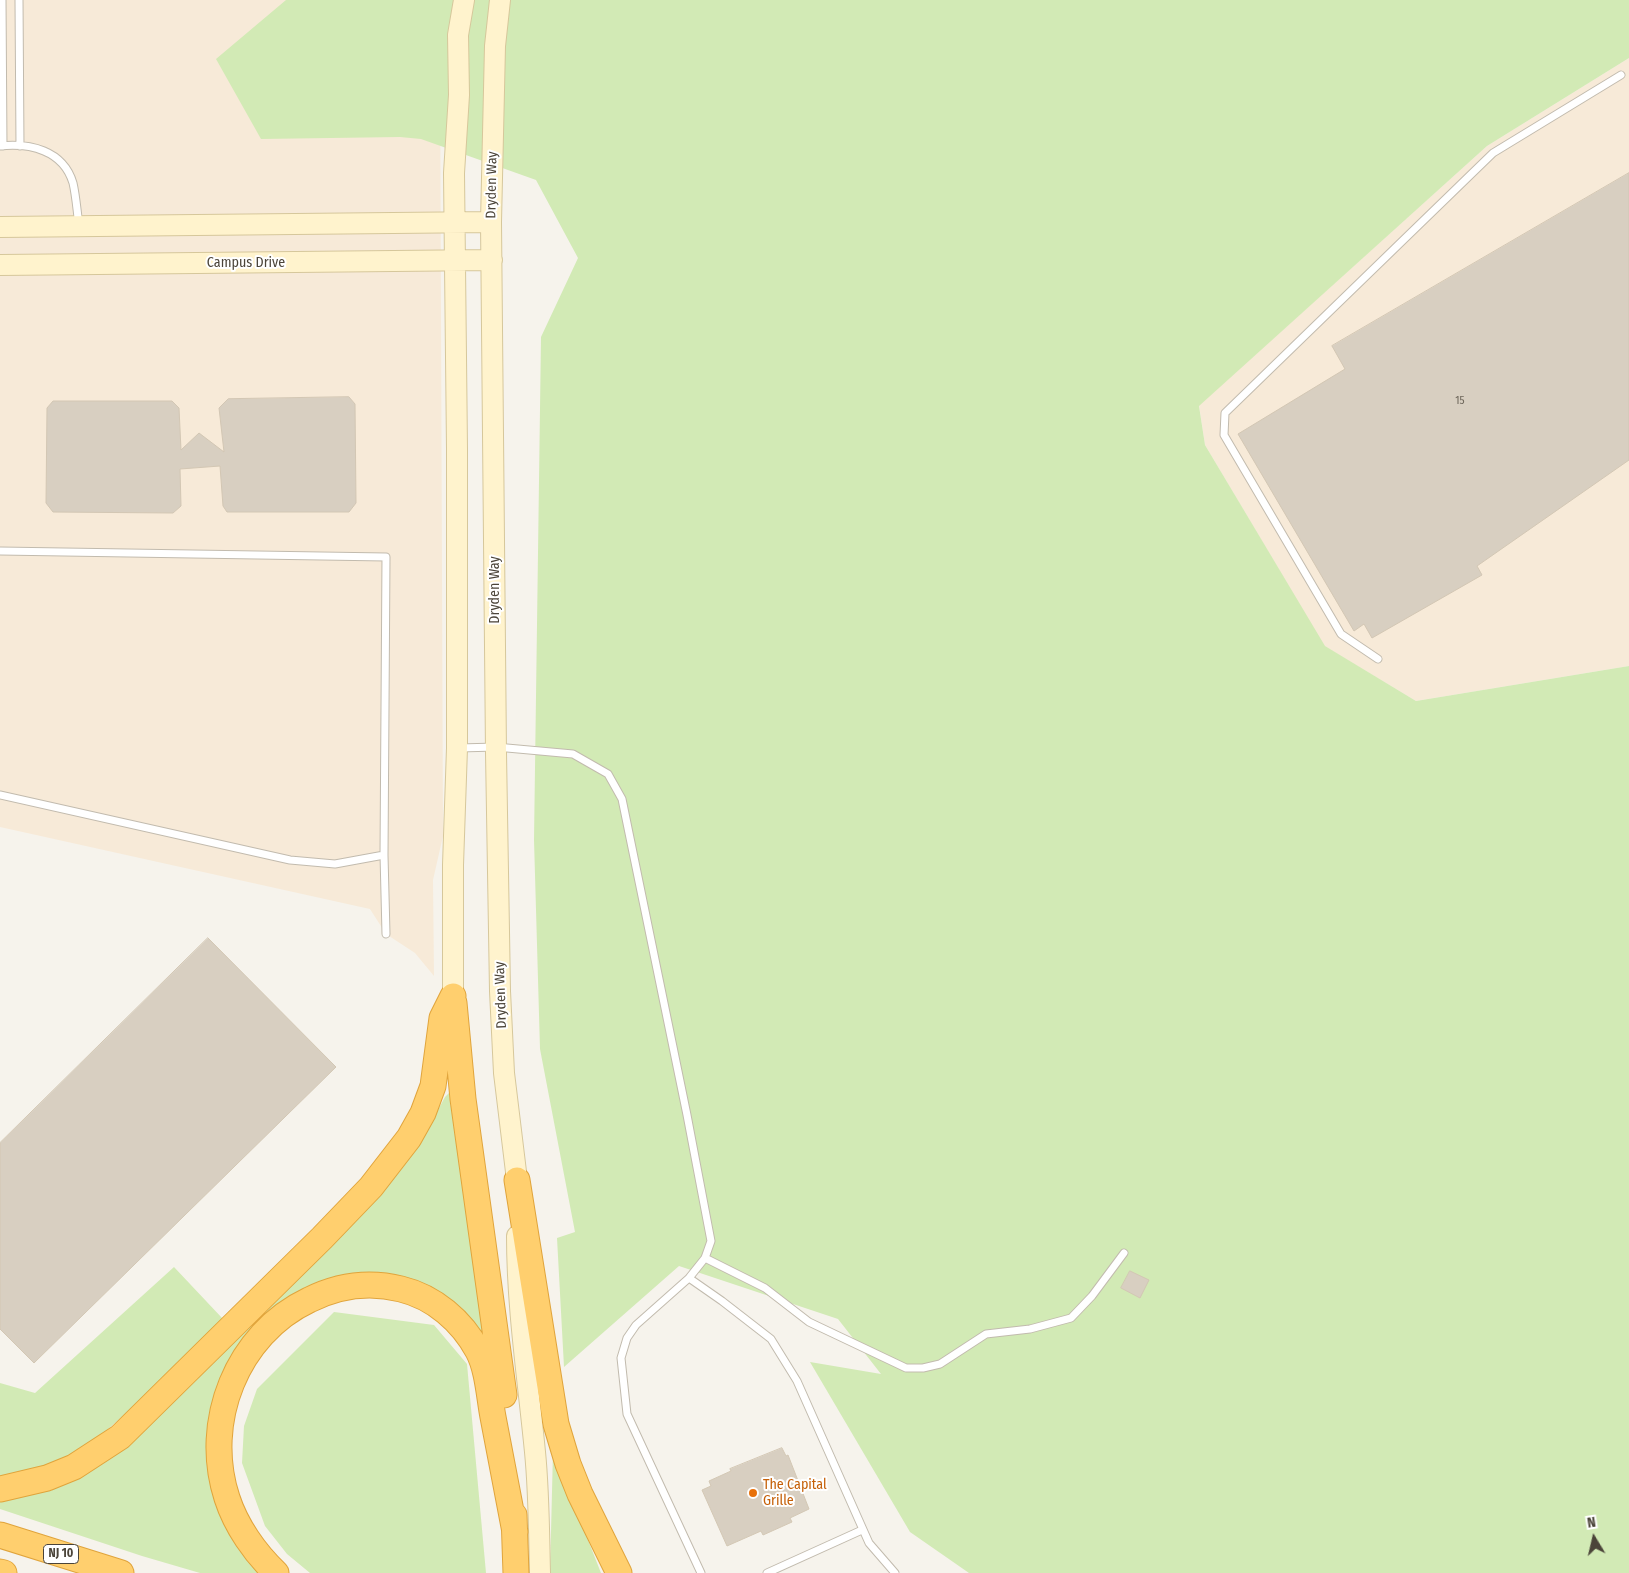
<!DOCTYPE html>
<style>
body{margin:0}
#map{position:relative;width:1629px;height:1573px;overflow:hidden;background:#f6f3ec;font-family:"Fira Sans Condensed",sans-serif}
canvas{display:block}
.north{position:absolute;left:1569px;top:1513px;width:50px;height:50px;-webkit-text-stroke:4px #fff;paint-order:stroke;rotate:351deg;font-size:14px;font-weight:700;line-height:20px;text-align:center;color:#4b4439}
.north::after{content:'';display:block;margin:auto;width:18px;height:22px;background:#4b4439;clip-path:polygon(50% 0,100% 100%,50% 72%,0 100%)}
</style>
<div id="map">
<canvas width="1629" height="1573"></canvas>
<div class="north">N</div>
</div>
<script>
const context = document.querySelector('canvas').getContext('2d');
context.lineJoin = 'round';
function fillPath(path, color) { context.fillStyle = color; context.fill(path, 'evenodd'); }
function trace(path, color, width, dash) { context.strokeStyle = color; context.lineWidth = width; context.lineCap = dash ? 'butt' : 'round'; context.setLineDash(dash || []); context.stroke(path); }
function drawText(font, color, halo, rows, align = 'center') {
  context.font = font + ' "Fira Sans Condensed",sans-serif'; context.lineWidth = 4; context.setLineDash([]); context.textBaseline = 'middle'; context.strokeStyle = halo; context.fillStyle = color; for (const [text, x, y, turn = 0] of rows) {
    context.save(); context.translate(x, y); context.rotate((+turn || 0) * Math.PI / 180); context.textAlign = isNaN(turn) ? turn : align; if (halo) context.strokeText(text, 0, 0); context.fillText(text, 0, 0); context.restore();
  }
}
fillPath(new Path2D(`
 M0,0H448L440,54L443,836L433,880L434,976L415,953L386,934L370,909L0,827Z
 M1629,58V666L1416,701L1324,646L1205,445L1199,405L1487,146Z`), '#f7ead8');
fillPath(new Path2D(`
 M286,0H1629V58L1487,146L1199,406L1205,445L1325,646L1416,701L1629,666V1573H969L910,1532L810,1362L881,1374L838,1319L679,1266L564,1367L557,1238L575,1232L540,1049L534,840L541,337L578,258L536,180L421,139L400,137L261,139L216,59Z
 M449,1093L484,1336L448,1301L313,1286L209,1428L264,1573H200L142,1556L0,1509V1497L83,1474L398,1173L416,1150L445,1097Z
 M174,1267L223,1319L153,1389L88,1447L29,1474L0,1478V1383L35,1393Z
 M334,1312L434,1325L467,1364L486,1573H310L287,1554L265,1526L242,1463L244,1426L257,1389Z
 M553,1451L601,1573H550Z`), '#d2eab5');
const building = new Path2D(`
 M1629,173V460L1477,566L1482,575L1372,638L1364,624L1354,631L1238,434L1345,369L1332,346Z
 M349,397L355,404L356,503L349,512H227L223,506L220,466L180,469L181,506L173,513L53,512L46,503L47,408L53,401H172L179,408L181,450L199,433L224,452L219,408L228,399Z
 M208,938L336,1067L34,1363L0,1329V1143Z
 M1130,1271L1149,1280L1140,1298L1121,1288Z
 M782,1448L786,1456L788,1455L809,1509L790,1518L792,1522L763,1535L761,1531L727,1546L702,1490L711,1486L709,1481L731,1471L730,1469Z`);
fillPath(building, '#d8cfc1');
trace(building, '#d3c7b4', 1);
const lane = new Path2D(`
 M2,0L3,146
 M19,0L20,146
 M0,146C30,143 63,150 73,183C76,196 77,211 79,225
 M0,551L386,557L384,855L386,934
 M1378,659L1341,634L1224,435L1225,413L1493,153L1621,75
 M459,748L496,747L573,754L608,774L622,799L687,1115L711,1241L705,1258L689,1278L636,1325L627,1338L621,1358L627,1414L701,1573
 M0,795L290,860L335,864L384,855
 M705,1258L765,1288L809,1322L906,1368H923L940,1364L986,1334L1030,1329L1071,1318L1092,1296L1124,1253
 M689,1278L722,1301L771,1339L797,1381L869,1543L895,1573
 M767,1573L862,1530`);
const secondary = new Path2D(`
 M500,0L495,46L491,222L496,753L500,991L504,1073L517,1180V1194
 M0,227L491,222
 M0,265L492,260
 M453,996V865L457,748V449L454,173L459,95L458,35L464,0
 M517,1236C517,1308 528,1380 535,1452C539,1492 539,1532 540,1573`);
const highway = new Path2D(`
 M454,1003L463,1099L504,1395
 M517,1180L556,1424L568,1464L580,1494L619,1573
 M0,1489L47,1478L74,1467L120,1437L322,1238L371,1187L409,1138L423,1113L433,1086L442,1018L453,996
 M514,1515L516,1573
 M0,1535L121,1573
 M0,1572L4,1573
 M276,1573C255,1553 236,1526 227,1498C202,1422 237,1334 309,1300C339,1285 369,1281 401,1289C434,1297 462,1321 478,1351C488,1370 489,1396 493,1417C500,1455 508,1494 515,1532`);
trace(lane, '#c2bbae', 9);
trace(secondary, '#d6c79b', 22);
trace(highway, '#e0a43c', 27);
trace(lane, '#fff', 7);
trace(secondary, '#fff3cd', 20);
trace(highway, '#ffcf6e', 25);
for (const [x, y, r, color] of [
 [753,1493,5,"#e8710a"]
]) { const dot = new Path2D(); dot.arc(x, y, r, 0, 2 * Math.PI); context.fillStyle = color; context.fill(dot); trace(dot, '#fff', 2); }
drawText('11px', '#6e675b', null, [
 ["15",1460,401]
]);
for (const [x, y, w] of [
 [61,1554,35]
]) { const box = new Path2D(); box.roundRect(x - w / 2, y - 9.5, w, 19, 4); context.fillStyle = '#fff'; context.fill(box); trace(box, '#4b4439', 1); }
drawText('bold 12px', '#4b4439', null, [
 ["NJ 10",61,1554]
]);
drawText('14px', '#4b4439', '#fff', [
 ["Dryden Way",492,185,-89],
 ["Campus Drive",246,263],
 ["Dryden Way",495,590,-90],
 ["Dryden Way",501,995,-92]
]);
drawText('14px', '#c56008', '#fff', [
 ["The Capital",763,1485],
 ["Grille",763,1501]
], 'left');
</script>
